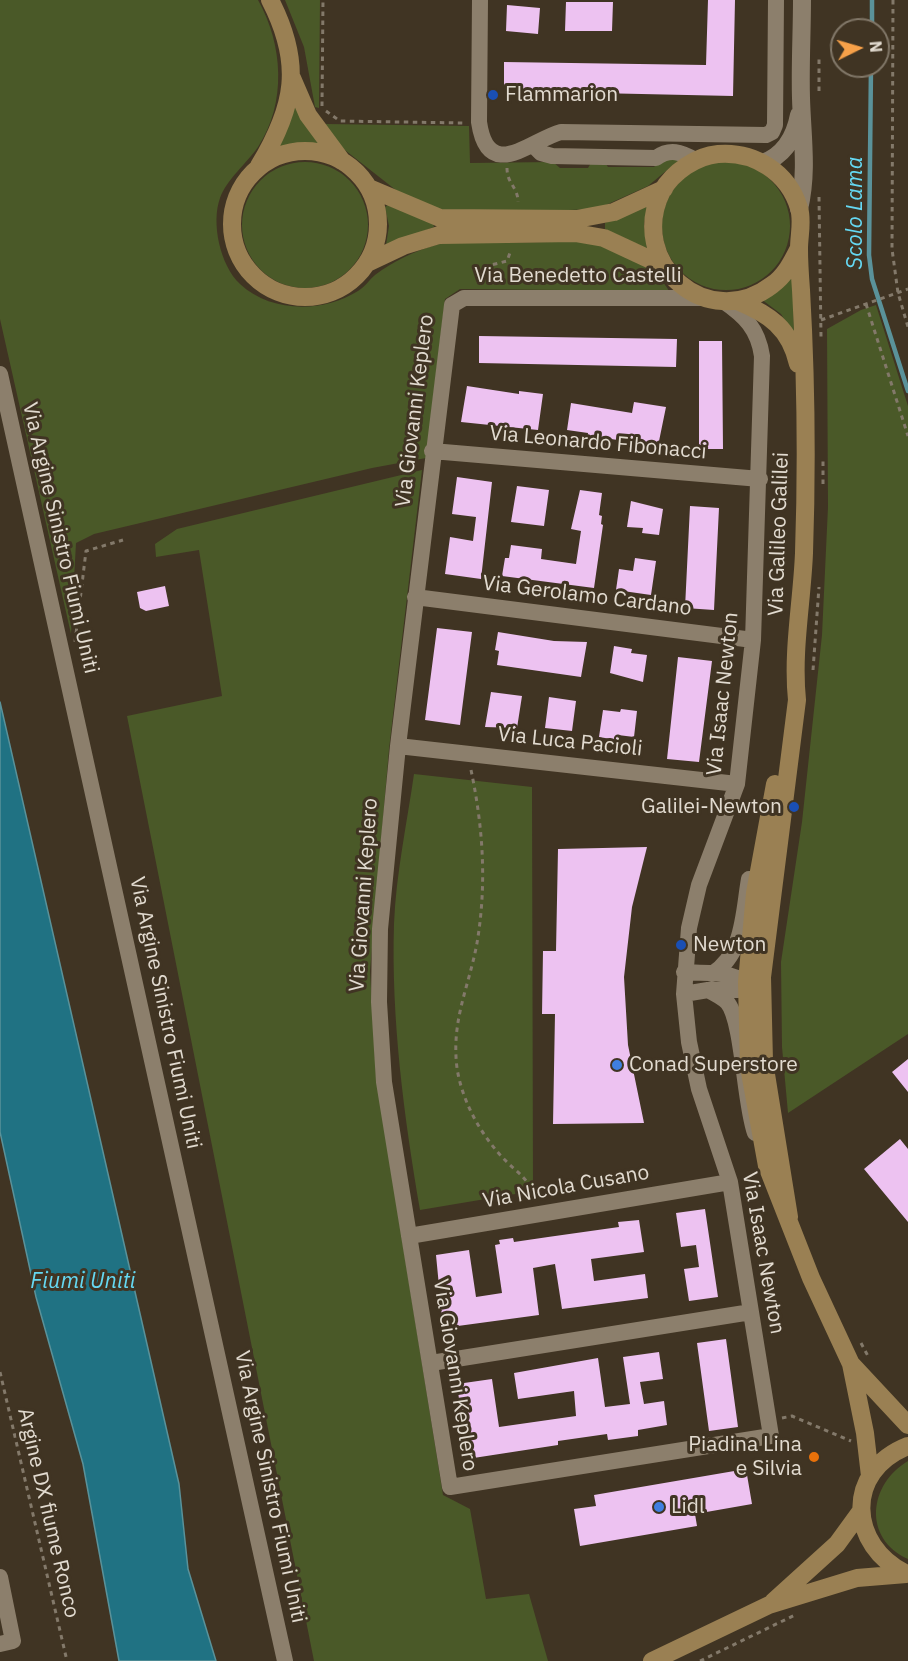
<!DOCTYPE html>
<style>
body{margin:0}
#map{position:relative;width:908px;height:1661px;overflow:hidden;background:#403423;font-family:"IBM Plex Sans",sans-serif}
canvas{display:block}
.north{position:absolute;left:830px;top:18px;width:60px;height:60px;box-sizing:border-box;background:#403423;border:2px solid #817768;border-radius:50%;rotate:85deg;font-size:16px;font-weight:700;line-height:24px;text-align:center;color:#e2dbd0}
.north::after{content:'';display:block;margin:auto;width:21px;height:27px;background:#f7a149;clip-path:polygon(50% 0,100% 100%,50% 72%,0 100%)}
</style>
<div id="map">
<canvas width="908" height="1661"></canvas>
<div class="north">N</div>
</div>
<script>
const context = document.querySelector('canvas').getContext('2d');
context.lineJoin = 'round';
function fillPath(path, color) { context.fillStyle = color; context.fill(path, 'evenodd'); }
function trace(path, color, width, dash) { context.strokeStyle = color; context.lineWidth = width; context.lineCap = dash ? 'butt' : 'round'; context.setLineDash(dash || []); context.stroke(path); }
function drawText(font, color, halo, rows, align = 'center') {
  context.font = font + ' "IBM Plex Sans",sans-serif'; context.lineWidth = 6; context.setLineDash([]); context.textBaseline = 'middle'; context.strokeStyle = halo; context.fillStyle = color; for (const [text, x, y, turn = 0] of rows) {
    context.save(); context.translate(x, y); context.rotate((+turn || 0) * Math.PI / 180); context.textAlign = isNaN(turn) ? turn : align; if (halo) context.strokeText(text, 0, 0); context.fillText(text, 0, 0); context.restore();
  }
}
fillPath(new Path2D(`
 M0,0H258C283,44 287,103 258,147C247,163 227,179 220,198C211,223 220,265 240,284C271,313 323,313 358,291C365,287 369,280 375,275C392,262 414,251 436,245C446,241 460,243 472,243C499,243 526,242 554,242C566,241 582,238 595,241C615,246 660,272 669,291L460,289L445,299L426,458L372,468L94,534L76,543L71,634L0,319Z
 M285,0H320L319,108L315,107L304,47Z
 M294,103L322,146L277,148Z
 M325,124L469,126L470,163L553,162L560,168H588L592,161L603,160L608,167H654L661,160L676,157L678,161L648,186L597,209L455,214L406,198L341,147Z
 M662 226a64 64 0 1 1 128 0a64 64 0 1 1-128 0Z
 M242 225a63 63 0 1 1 126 0a63 63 0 1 1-126 0Z
 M388,205L433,223L434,227L386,245L389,226L385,207Z
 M648,205L644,224L647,249L605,229V223Z
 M790,276L793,280L794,335L781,314L761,299Z
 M876,305L908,406V1034L788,1113L782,1047L781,962L802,822L822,635L828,507L827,329L861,310Z
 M422,470L389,749L370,971L376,1076L443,1495L470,1509L486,1599L529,1594L548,1661H314L127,716L222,696L199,550L156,557L155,544L177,529Z
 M414,774L532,787L533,1191L420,1210C404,1116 391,1019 394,924C396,874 407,823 414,774Z
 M908,1461V1559C862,1538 869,1484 908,1461Z`), '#4a5928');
const water = new Path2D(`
 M0,702L179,1484L188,1569L216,1661H119L83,1464L36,1297L0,1132Z`);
fillPath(water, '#207283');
trace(water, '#5a929a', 1.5);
trace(new Path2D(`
 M872,30V0
 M871,66L869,255L872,279L908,391`), '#5a929a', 4.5);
fillPath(new Path2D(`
 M708,0H735L733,96L504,91V62L706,65Z
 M566,2H613L612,31H565Z
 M507,5L540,8L538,34L506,31Z
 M479,336L677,339L676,367L479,363Z
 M699,341H722L723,449H699Z
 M467,386L519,394V391L543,394L538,430L461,422Z
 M634,402L666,407L658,446L611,439L610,446L587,443L588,433L567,430L571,403L632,413Z
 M457,477L492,482L481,579L445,574L450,537L473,541L476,517L452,514Z
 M517,486L549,490L544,526L511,522Z
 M580,490L602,493L599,515L602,516L601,524L603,525L594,588L502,576L505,558H509L511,545L542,549L541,559L576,564L581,531L571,529Z
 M631,501L663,509L659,535L642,533L643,528L627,527Z
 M690,506L719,508L714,610L685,608Z
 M635,558L656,561L651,595L616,590L619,569L633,571Z
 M165,586L169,606L146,611L140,608L137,592Z
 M437,628L472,632L460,725L425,720Z
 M498,632L554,641L587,642L581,677L497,665L499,651L495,650Z
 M614,646L632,649L631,653L647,655L643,682L610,673Z
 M678,657L712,661L699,762L667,759Z
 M491,692L522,696L517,728L485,727Z
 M549,697L576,701L572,731L545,728Z
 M621,709L637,711L634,737L618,735L617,740L599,737L603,710L620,712Z
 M647,847L632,907L624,977L628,1045L644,1123L553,1124L555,1014H542L543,951H556L558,849Z
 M908,1059V1092L892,1072Z
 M900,1139L908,1149V1222L864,1169Z
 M705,1209L718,1297L689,1301L684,1269L699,1267L696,1245L681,1247L676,1213Z
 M639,1220L644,1252L591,1259L594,1281L645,1274L648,1298L562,1309L555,1264L533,1268L539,1315L443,1328L436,1255L469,1250L476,1297L502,1293L495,1245L500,1244L499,1240L513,1238L514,1242L548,1237L619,1227L618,1222Z
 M726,1339L738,1427L709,1431L697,1343Z
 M659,1352L663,1379L640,1382L644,1404L664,1401L667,1425L638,1430V1436L608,1440L607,1434L558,1441V1445L467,1459L457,1384L492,1379L499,1427L576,1416L574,1391L518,1399L514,1373L598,1358L605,1407L630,1404L623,1357Z
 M746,1469L752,1504L695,1514L697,1526L580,1546L574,1509L596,1506L594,1495Z`), '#edc2f1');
trace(new Path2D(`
 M893,0L892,249L898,293L908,327
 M819,91V56
 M322,106L323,0
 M326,111L340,121L463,123
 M507,168C507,184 518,187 518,202
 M819,197L821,337
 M478,283L483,267L507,261L511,250
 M866,304L908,436
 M821,320L908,289
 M823,484V461
 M75,642L86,551L123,540
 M813,670L819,587
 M471,770C483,827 487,884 477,943C469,987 451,1020 457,1068C462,1101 480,1133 502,1157C517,1173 528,1177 536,1199
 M861,1343L869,1358
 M0,1372L67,1661
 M782,1418L792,1416L851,1441
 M700,1661L797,1614`), '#83796a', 3, [4.5, 4.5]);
trace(new Path2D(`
 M480,0L479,122C488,184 531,140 561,132L766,135L772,132L775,125L776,0
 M533,145L541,153L552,156L656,158C670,148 681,152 695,160
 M705,298H464L452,305L398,746L380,929L379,1002L384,1082L450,1487L771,1436L730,1182L699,1089L689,1042L684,994L689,928L699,885L737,784L753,640L762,356C758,329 745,316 723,301
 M0,374L285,1661
 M432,451L760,479
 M415,597L753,640
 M398,746L737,784
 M684,972C709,974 738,969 754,991
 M712,974C744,954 743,913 749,879
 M708,990C714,993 722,997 727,1002C743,1020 744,1103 755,1133
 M684,994L708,990H738L743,989L753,975
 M409,1236L730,1182
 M431,1363L751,1312
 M0,1577L13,1641L0,1644`), '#8c7f6c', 16);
trace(new Path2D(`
 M763,163C785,155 795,136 799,115
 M799,209C808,172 802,135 801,98C800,65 802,32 802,0`), '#8c7f6c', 18);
trace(new Path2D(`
 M292,78L308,115L342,161
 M232 224a73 73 0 1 1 146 0a73 73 0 1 1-146 0Z
 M259,166C295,106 303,64 270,0
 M369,188L440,218L577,219L614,212L664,189
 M367,263L403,246L439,235L575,233L604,238L664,266
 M737,301C769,314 790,328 798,364
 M775,784L755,893L747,982L749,1067L767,1166L811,1278L851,1364L865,1433L870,1476
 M789,1217L764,1062L762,977L797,700C792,651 802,602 804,553C807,466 806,377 801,290C800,277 799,263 799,249C799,235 803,221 799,208C788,172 754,151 718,154C696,156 673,172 662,191C626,263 708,334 772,285C785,276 792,262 799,248
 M852,1365L908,1425
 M907,1574C848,1546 844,1471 908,1446
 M773,1602L837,1544L861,1511
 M652,1661L769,1605L857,1578L906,1574`), '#9a8053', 18);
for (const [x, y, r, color] of [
 [493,95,6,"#1a4fb4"],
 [794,807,6,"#1a4fb4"],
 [681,945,6,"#1a4fb4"],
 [617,1065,6,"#3f7fe0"],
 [814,1457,6,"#e8710a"],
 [659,1507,6,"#3f7fe0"]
]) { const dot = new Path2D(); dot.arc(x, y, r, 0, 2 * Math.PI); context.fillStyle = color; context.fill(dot); trace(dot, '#403423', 2); }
drawText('21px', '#e2dbd0', '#403423', [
 ["Flammarion",505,95],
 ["Galilei-Newton",782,807,"right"],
 ["Newton",693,945],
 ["Conad Superstore",629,1065],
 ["Piadina Lina",802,1445,"right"],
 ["e Silvia",802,1469,"right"],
 ["Lidl",671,1507]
], 'left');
drawText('21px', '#e2dbd0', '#403423', [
 ["Via Benedetto Castelli",578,276],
 ["Via Giovanni Keplero",415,411,-83],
 ["Via Leonardo Fibonacci",598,443,5],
 ["Via Galileo Galilei",779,534,-88],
 ["Via Argine Sinistro Fiumi Uniti",60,538,77],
 ["Via Gerolamo Cardano",587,596,7],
 ["Via Isaac Newton",723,694,-84],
 ["Via Luca Pacioli",570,742,6],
 ["Via Giovanni Keplero",364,895,-86],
 ["Via Argine Sinistro Fiumi Uniti",165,1013,78],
 ["Via Nicola Cusano",566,1187,-10],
 ["Via Isaac Newton",763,1253,80],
 ["Via Giovanni Keplero",455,1375,81],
 ["Via Argine Sinistro Fiumi Uniti",270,1487,78],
 ["Argine DX fiume Ronco",48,1513,77]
]);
drawText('italic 22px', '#65d8f2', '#403423', [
 ["Scolo Lama",856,213,-90],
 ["Fiumi Uniti",83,1282]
]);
</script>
